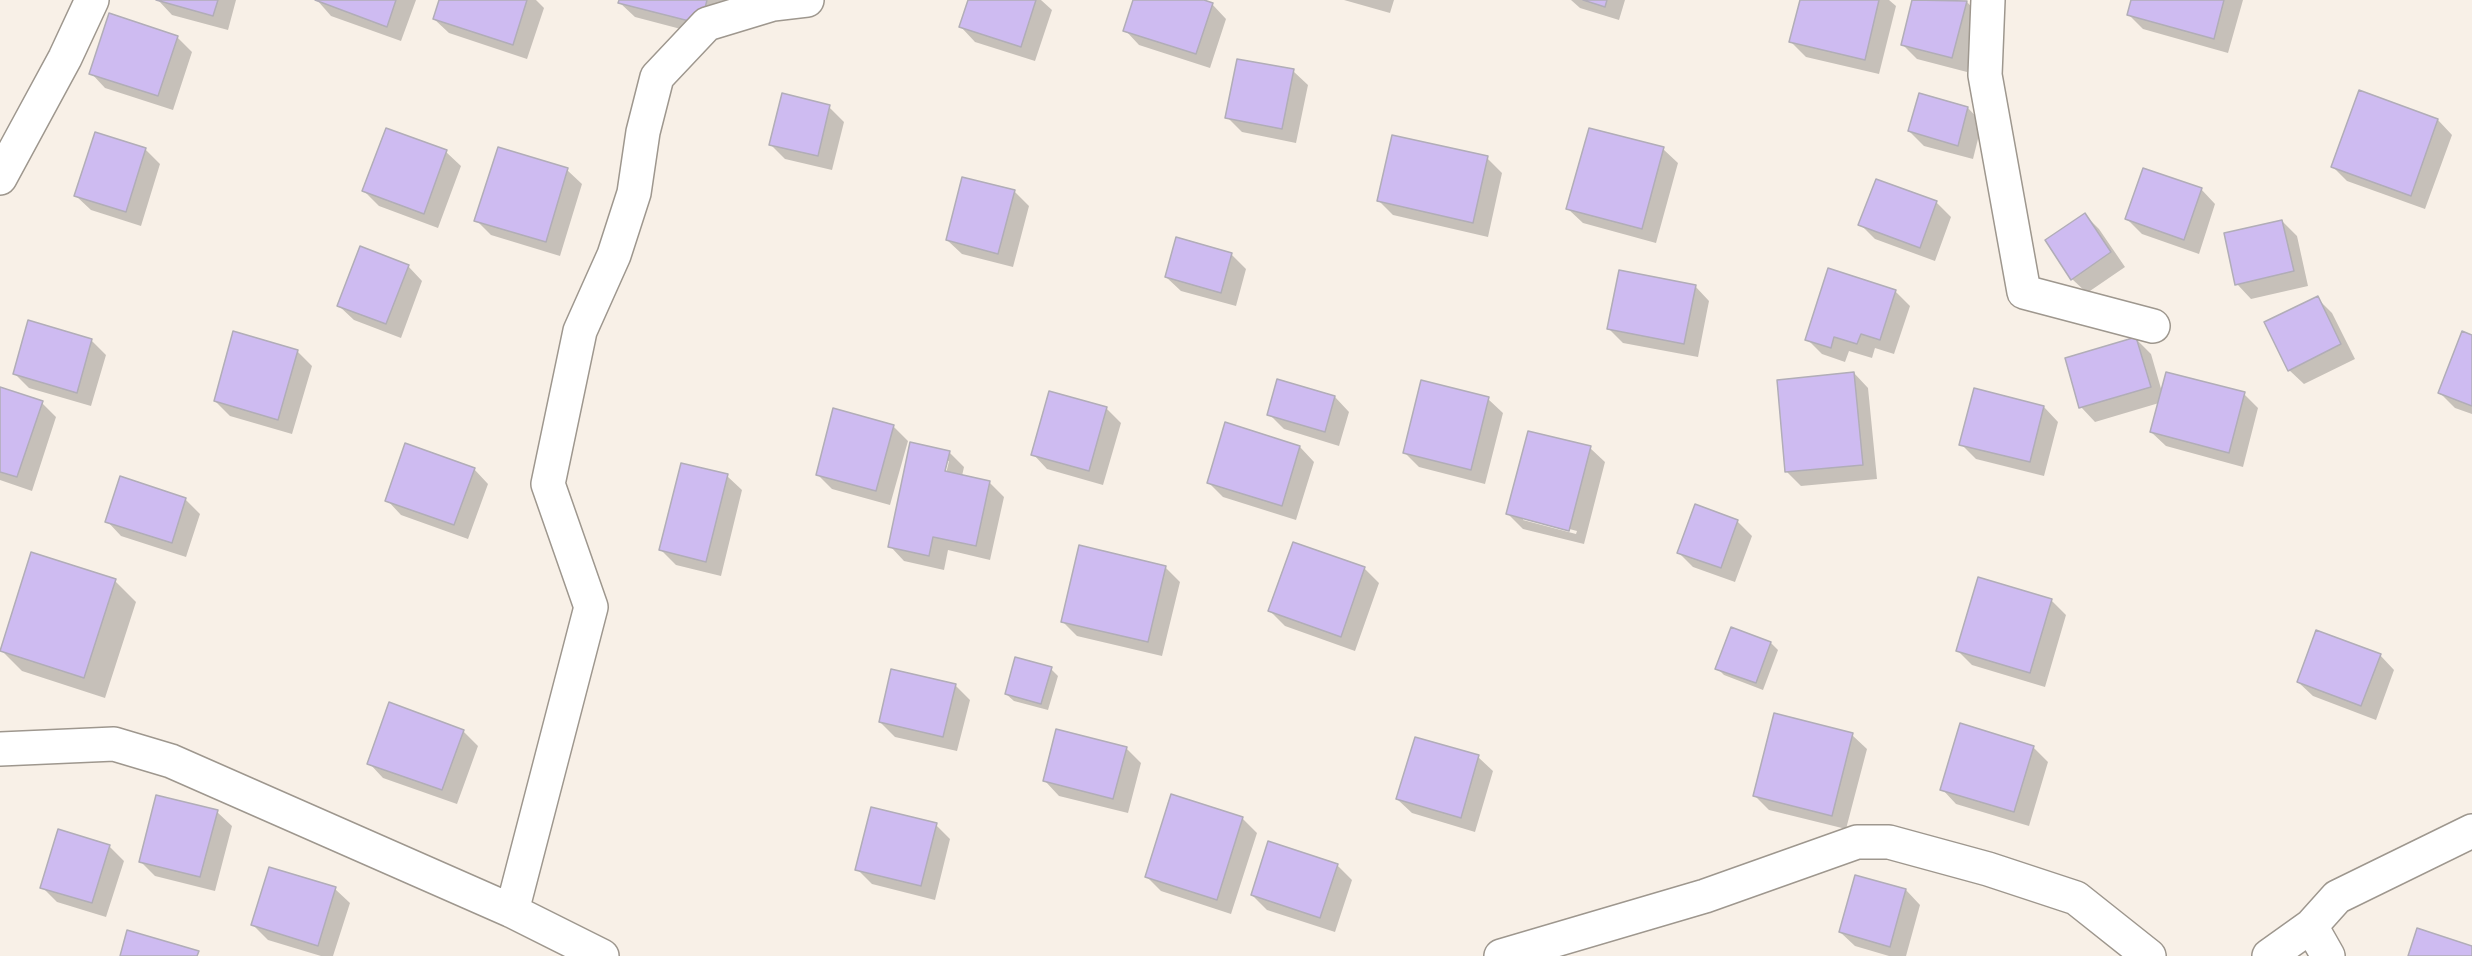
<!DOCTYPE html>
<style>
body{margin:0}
canvas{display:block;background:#f8f0e7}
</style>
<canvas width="2472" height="956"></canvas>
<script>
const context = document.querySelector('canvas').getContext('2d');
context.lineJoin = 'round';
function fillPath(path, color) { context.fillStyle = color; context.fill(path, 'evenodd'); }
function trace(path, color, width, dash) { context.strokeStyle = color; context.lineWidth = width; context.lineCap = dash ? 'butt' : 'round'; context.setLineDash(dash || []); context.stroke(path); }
fillPath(new Path2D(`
 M158,0H236L228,30L172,15Z
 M317,0H416L401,41L331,16Z
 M440,0H536L544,8L527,59L449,33L434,19Z
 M621,0H725L715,38L635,17L620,3Z
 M969,0H1041L1052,10L1035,61L975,42L961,27Z
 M1135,0H1199L1212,4L1226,19L1210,68L1139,45L1125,30Z
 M1344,0H1394L1390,13Z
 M1571,0H1625L1619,20L1580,8Z
 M1801,0H1889L1896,6L1879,74L1806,57L1791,42Z
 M1914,0H1957L1967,2L1981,17L1967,72L1917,59L1903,45Z
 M2132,0H2243L2228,53L2143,29L2128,14Z
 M177,37L192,52L173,110L105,88L91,73Z
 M1293,71L1308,85L1296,143L1242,132L1227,117Z
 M2360,92L2438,120L2452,135L2425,209L2347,181L2333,167Z
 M829,107L844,122L832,170L785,159L770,144Z
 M1968,108L1982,123L1973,159L1924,146L1909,131Z
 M387,129L446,152L461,166L438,228L379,206L364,191Z
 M145,149L160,164L141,226L91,210L76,196Z
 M1663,149L1678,163L1656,243L1583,223L1568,209Z
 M1487,158L1502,173L1488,237L1393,215L1379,201Z
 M567,170L582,184L560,256L491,235L476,220Z
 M2201,189L2215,204L2199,254L2142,234L2127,219Z
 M1014,191L1029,206L1013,267L962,254L947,240Z
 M1936,202L1951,217L1935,261L1875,239L1860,224Z
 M2085,215L2099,229L2125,267L2087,293L2072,279Z
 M2282,221L2297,236L2308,286L2251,299L2237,284Z
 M1231,254L1246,269L1236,306L1181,291L1166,277Z
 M408,266L422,281L401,338L354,320L339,306Z
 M1695,286L1709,301L1698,357L1623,343L1608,328Z
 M1895,291L1910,306L1894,354L1875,348L1872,358L1849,351L1845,362L1822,354L1807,339Z
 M2317,298L2332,313L2355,359L2304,384L2289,370Z
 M2472,336V414L2455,408L2440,393Z
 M2136,339L2151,354L2162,392L2244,394L2258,408L2243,467L2166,446L2151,432L2159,403L2095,422L2081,407Z
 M91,340L106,355L91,406L29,388L15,374Z
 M297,351L312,366L292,434L230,416L215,401Z
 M1854,373L1868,388L1877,479L1801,486L1787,472Z
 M1278,380L1335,397L1349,412L1339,446L1284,429L1269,414Z
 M0,389L42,403L56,417L32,491L0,480Z
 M1975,390L2044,407L2058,422L2044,476L1976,459L1961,444Z
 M1488,399L1503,413L1485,484L1419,467L1405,453Z
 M1106,408L1121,423L1103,485L1047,469L1033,454Z
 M893,426L908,441L890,505L832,489L817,474Z
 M1300,447L1314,462L1296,520L1223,497L1208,482Z
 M1590,448L1605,462L1584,544L1523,529L1508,514ZM1523,517L1577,531L1576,534L1523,520Z
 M949,452L964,467L962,476L989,482L1004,497L990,560L948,550L944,570L904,561L890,546ZM946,461H949L945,478H942Z
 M474,469L488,484L468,539L401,515L387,500Z
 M727,476L742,490L721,576L676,565L661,550Z
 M121,478L186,500L200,514L186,557L121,536L107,521Z
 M1737,521L1752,536L1735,582L1693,567L1678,552Z
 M1165,567L1180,582L1162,656L1077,636L1062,621Z
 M1364,568L1379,583L1355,651L1285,626L1270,611Z
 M115,581L136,602L105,698L22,671L1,650Z
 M2051,600L2066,615L2045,687L1972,665L1958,651Z
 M1732,629L1771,643L1778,650L1763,690L1724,675L1717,668Z
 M2380,655L2394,670L2376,720L2313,696L2298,682Z
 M1051,669L1058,676L1048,710L1014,701L1006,694Z
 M955,685L970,700L957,751L895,737L880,722Z
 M463,731L478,746L457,804L383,778L369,763Z
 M1852,735L1867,749L1846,829L1769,810L1754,795Z
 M2033,747L2048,762L2029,826L1956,804L1942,789Z
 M1126,748L1141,763L1128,813L1059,796L1045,781Z
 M1478,757L1493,771L1475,832L1412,813L1397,799Z
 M1172,796L1243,819L1257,833L1231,914L1161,891L1146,876Z
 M217,812L232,826L215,891L155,876L140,861Z
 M936,825L950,839L935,900L872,884L857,869Z
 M109,846L124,861L106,917L57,902L42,887Z
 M1337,865L1352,880L1335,932L1267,910L1252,895Z
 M335,889L350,903L333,956H321L268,940L253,925Z
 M1906,890L1920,905L1906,956H1889L1855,946L1840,932Z`), '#0003');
const building = new Path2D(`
 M156,0H218L213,16Z
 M315,0H396L387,27Z
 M439,0H527L513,45L433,19Z
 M619,0H707L701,24L618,3Z
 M968,0H1036L1021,47L959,27Z
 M1133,0H1204L1213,3L1196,54L1123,31Z
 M1583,0H1607L1605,7Z
 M1800,0H1879L1865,60L1789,42Z
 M1912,0L1967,1L1952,58L1901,45Z
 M2131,0H2224L2214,39L2127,15Z
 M109,13L178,36L158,96L89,74Z
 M1237,59L1294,69L1282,129L1225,118Z
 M2359,90L2438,119L2411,196L2331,167Z
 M782,93L830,105L818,156L769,145Z
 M1919,93L1968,107L1958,146L1908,131Z
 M386,128L447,150L424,214L362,191Z
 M1589,128L1664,147L1642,229L1566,209Z
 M95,132L146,148L126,212L74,196Z
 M1392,135L1488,156L1473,223L1377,201Z
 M498,147L568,168L546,242L474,221Z
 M2143,168L2202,188L2184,240L2125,219Z
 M962,177L1015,190L998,254L946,240Z
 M1876,179L1937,201L1920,248L1858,225Z
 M2085,213L2111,252L2071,280L2045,240Z
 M2282,220L2294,271L2235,285L2224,233Z
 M1176,237L1232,253L1221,293L1165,277Z
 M360,246L409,265L386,324L337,306Z
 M1828,268L1896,290L1880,340L1861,334L1857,344L1834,337L1831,348L1805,340Z
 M1619,270L1696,285L1684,344L1607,329Z
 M2318,296L2341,344L2288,371L2264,322Z
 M28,320L92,339L77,393L13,374Z
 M233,331L298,350L278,420L214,401Z
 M2462,331L2472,335V406L2438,393Z
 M2136,337L2151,387L2079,408L2065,358Z
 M1854,372L1863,465L1785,472L1777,380Z
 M2166,372L2245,392L2229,453L2150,432Z
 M1277,379L1335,396L1325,432L1267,415Z
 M1421,380L1489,397L1471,470L1403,453Z
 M0,387L43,401L17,477L0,472Z
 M1974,388L2044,406L2030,462L1959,445Z
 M1049,391L1107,407L1089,471L1031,455Z
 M833,408L894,425L876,491L816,475Z
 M1225,422L1300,446L1282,506L1207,483Z
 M1528,431L1591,446L1569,531L1506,514Z
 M910,442L950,451L945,471L990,481L976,546L933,537L929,556L888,547Z
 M405,443L475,468L454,525L385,501Z
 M681,463L728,474L706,562L659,550Z
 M120,476L186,498L172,543L105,522Z
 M1695,504L1738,520L1721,568L1677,553Z
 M1293,542L1365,567L1341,637L1268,611Z
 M1079,545L1166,566L1148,642L1061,622Z
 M31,552L116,579L84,678L0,651Z
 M1978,577L2052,599L2030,673L1956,651Z
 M1731,627L1771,642L1756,683L1715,669Z
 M2316,630L2381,654L2361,706L2297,682Z
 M1015,657L1052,667L1041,704L1005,694Z
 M891,669L956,684L943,737L879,722Z
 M389,702L464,730L442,790L367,764Z
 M1774,713L1853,733L1832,816L1753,796Z
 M1960,723L2034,746L2014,812L1940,790Z
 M1056,729L1127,747L1113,799L1043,781Z
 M1415,737L1479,755L1461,818L1396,799Z
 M1171,794L1243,817L1217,900L1145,877Z
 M156,795L218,810L200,877L139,862Z
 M871,807L937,823L921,886L855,870Z
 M58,829L110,845L92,903L40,888Z
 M1268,841L1338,864L1320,918L1251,895Z
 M269,867L336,887L318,946L251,925Z
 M1855,875L1906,889L1890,947L1839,932Z
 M2417,928L2472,946V956H2408Z
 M127,930L199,951L197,956H120Z`);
fillPath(building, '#cebbf1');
trace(building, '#b1adb7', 1.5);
const minor = new Path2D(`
 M1988,0L1985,75L2024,292L2153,326
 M0,178L65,58L92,0
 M0,749L114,744L171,761L512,911L602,956
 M512,911L591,607L548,484L580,331L614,255L634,193L643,132L657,77L707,24L773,4L807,0
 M2311,926L2328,956
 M1501,956L1705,896L1857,842H1889L1988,869L2076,898L2149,956
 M2269,956L2311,926L2337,897L2472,831`);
trace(minor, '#9e978e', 36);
trace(minor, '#fff', 33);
</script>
